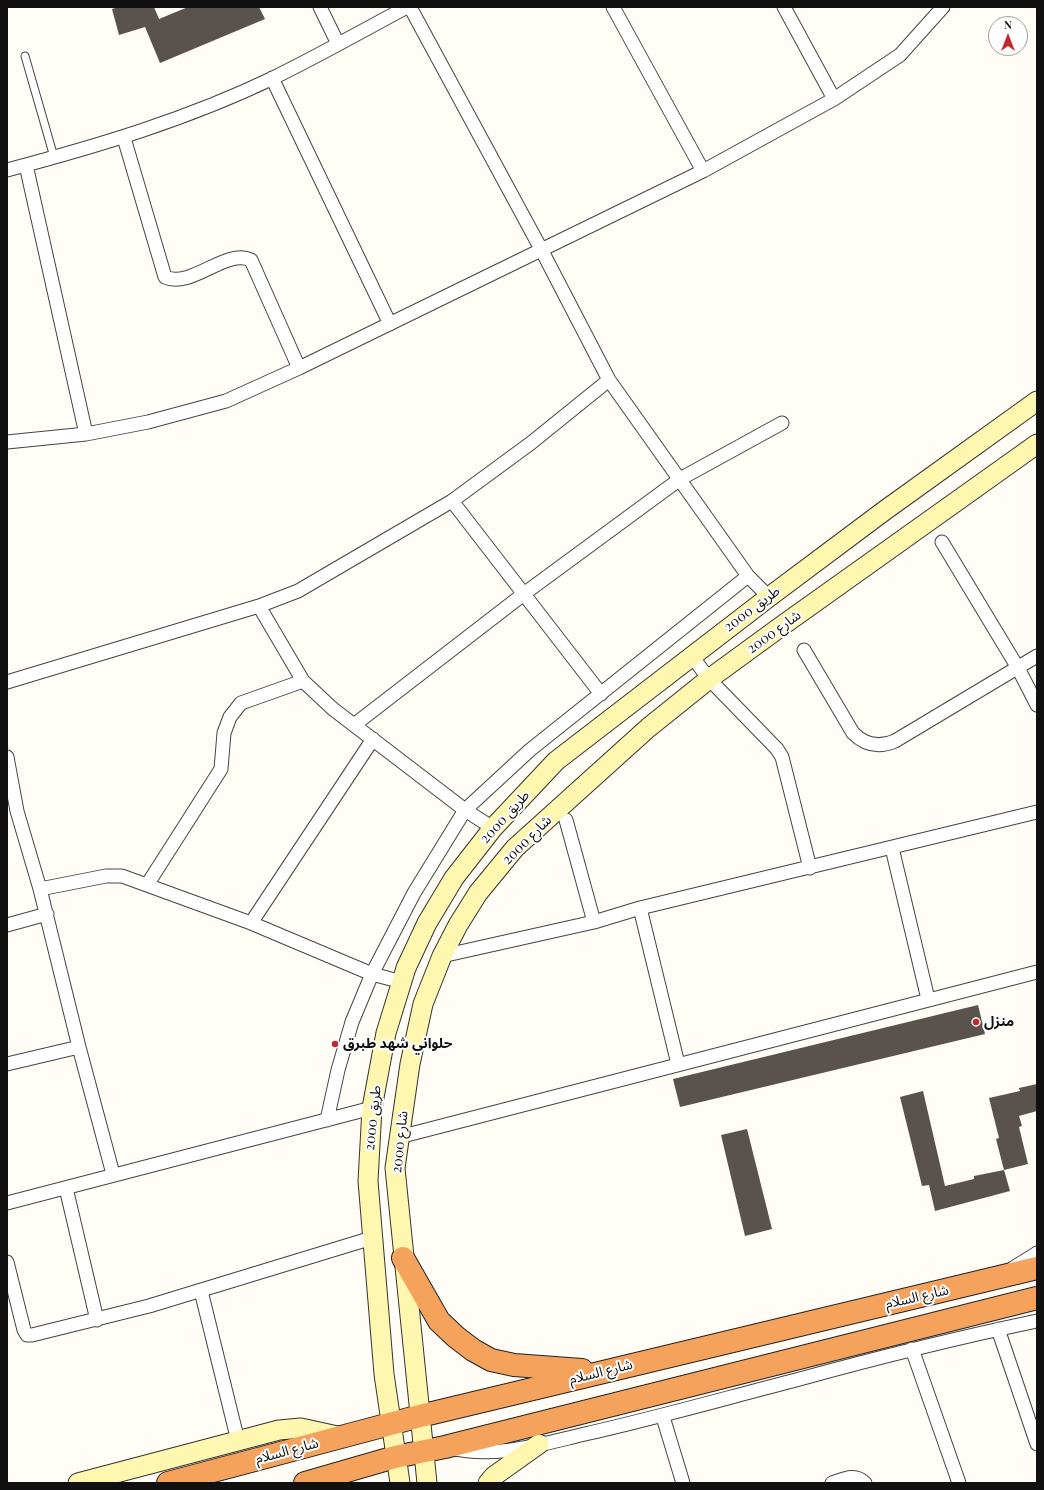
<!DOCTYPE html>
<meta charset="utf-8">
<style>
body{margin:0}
#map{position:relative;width:1044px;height:1490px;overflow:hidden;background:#fffdf5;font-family:"Playfair Display",serif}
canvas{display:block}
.frame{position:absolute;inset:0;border:8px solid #111;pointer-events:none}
.north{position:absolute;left:988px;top:16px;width:40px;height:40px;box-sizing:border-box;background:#fff;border:1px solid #a0a0a0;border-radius:50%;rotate:0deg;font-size:11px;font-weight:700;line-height:16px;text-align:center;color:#111}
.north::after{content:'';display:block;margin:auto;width:14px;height:18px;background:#c4262e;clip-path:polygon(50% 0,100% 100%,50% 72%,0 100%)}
</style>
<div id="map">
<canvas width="1044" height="1490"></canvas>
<div class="frame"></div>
<div class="north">N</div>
</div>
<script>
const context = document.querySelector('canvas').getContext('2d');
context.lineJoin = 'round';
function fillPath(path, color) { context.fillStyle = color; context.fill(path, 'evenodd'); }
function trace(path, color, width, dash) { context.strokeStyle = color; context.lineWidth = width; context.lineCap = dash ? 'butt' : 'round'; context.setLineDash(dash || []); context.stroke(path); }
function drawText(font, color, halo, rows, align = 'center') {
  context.font = font + ' "Playfair Display","Noto Sans Arabic",serif'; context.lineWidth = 4; context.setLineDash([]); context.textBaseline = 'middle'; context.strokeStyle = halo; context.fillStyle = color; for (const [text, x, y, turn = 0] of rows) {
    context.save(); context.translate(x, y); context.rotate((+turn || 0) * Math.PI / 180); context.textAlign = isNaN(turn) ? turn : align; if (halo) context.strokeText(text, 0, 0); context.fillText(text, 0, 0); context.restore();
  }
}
fillPath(new Path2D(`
 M119,7H154L159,19L188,7H259L265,19L160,63L145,27L119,35L112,9Z
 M978,1005L985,1034L680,1107L673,1079Z
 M1037,1084V1111L1019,1116L1022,1126L1019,1127L1028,1164L1004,1170L996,1139L999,1138L989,1098L1020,1091L1019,1088Z
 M923,1091L945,1186L974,1179V1176L1004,1170L1010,1191L935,1211L929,1185L922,1186L900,1097Z
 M747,1129L772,1229L745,1236L721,1135Z`), '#5a524d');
const lane = new Path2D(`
 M25,56L54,157`);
const street = new Path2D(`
 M320,7L338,44
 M410,7L541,249L609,380L748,576L769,597
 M613,7L703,171
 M784,7L834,99
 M272,78L390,324
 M124,138L165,277C191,289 226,248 251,260L299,368
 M26,165L86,434
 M7,170C98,146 188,119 273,78C318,56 362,31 407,7
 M7,442L86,434L148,422L226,401L299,368L703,171L834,99L900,55L943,7
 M452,501L601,694
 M942,542L1018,668L1037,705
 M259,606L298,591L452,501L531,443L609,380
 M804,650L853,733C865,745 879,748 895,741L1037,656
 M691,655L709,679L777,749L782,757L810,868
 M7,682L259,606L303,681L333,709L465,810L493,828
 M354,725L525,593L680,479L782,423
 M7,757L17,811L40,889L79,1047L113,1174
 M566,820L594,922
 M892,848L928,999
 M147,885L221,769L224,733L230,717L241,703L303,681
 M40,889L106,876H122L251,923L372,974L402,982
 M640,908L678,1064
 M251,923L373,739
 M7,925L47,914
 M442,956L594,922L640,908L1037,812
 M7,1064L79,1047
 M327,1120L338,1070L352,1022L372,974L414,893L465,810L530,750L748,576
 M399,1137L1037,972
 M66,1188L97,1320
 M7,1203L372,1108
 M7,1262L24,1330L27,1335H32L149,1306L372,1238
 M1013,1268L1037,1253
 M201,1291L238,1441
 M998,1329L1037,1444
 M912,1349L959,1483
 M663,1417L683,1483
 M451,1448C495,1459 542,1444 585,1434C656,1418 726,1398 796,1380C876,1358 956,1338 1037,1321
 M832,1483C844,1479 855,1473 865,1483`);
const secondary = new Path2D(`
 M78,1483L279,1430L301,1428L342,1437
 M400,1483L384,1374L368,1181L372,1108L386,1033L406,968L427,923L454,878L493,828L556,761L769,597L884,511L1037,401
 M427,1483L395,1168L410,1064L423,1004L442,956L458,925L478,893L515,848L648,728L709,679L783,625L1037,444
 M488,1483L494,1476L539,1444`);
const highway = new Path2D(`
 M403,1258L439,1321L456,1337L473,1350L491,1360L514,1365L582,1370
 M168,1483L420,1416L1037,1268
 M305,1483L395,1457L445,1447L1037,1298`);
trace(lane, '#444', 9);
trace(street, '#444', 15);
trace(secondary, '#333', 21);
trace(highway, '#222', 24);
trace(lane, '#fff', 7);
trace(street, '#fff', 13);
trace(secondary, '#fff6b0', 19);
trace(highway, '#f5a25d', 22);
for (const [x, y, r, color] of [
 [976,1022,4,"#c4262e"],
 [335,1044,4,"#c4262e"]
]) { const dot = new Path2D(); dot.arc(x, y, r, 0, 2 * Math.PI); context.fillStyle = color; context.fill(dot); trace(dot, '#fff', 1.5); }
drawText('14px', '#111', '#fff', [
 ["طريق 2000",752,609,-37],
 ["شارع 2000",774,632,-36],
 ["طريق 2000",505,817,-48],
 ["شارع 2000",527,840,-45],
 ["طريق 2000",373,1118,-84],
 ["شارع 2000",400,1142,-84],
 ["شارع السلام",917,1297,-13],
 ["شارع السلام",601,1372,-14],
 ["شارع السلام",287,1451,-15]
]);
drawText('bold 14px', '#111', '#fff', [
 ["منزل",984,1022],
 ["حلواني شهد طبرق",343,1044]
], 'left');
</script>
